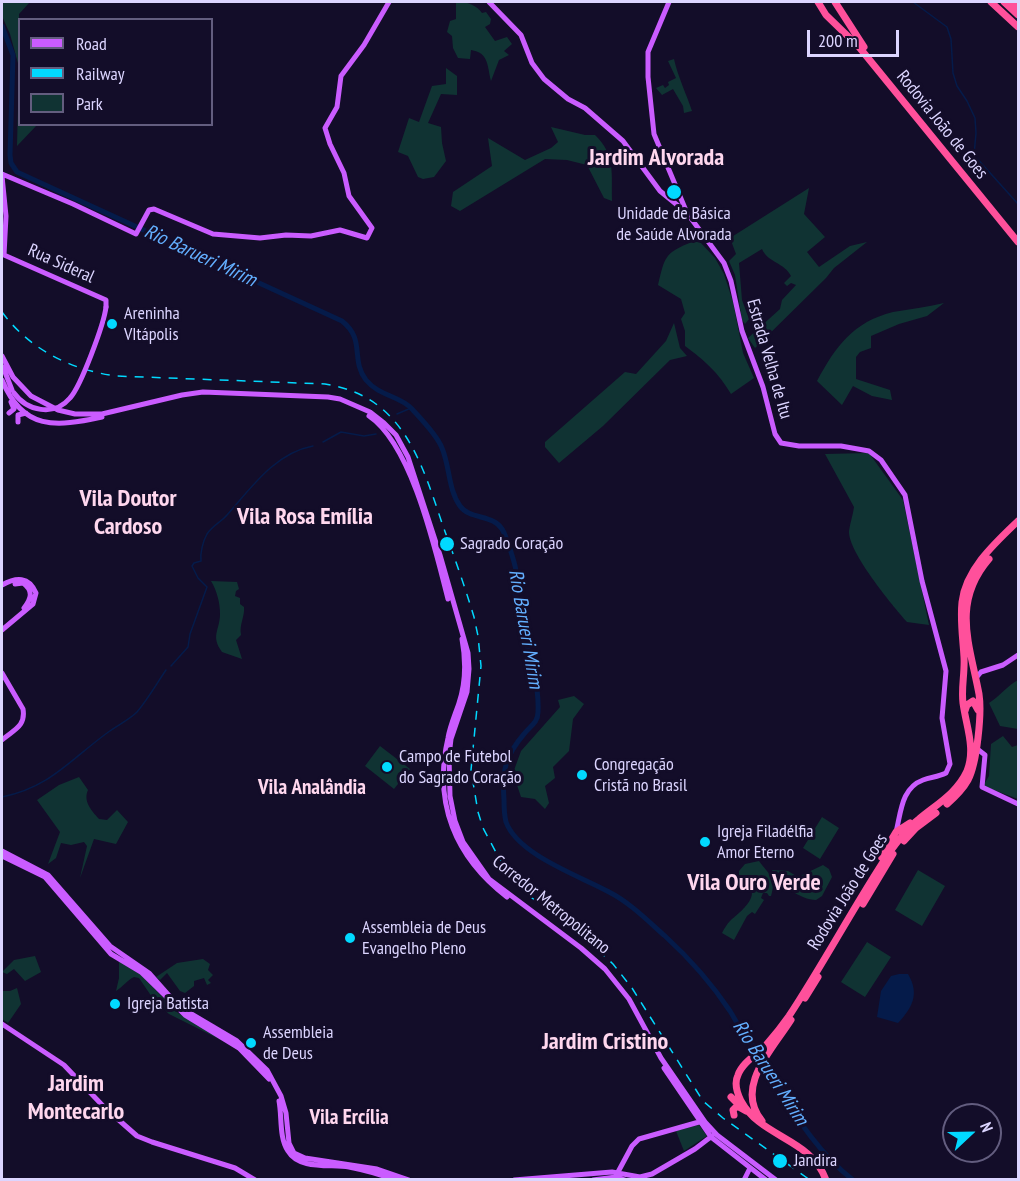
<!DOCTYPE html>
<meta charset="utf-8">
<style>
body{margin:0}
#map{position:relative;width:1020px;height:1181px;overflow:hidden;background:#130d29;font-family:"PT Sans Narrow",sans-serif}
canvas{display:block}
.frame{position:absolute;inset:0;border:3px solid #dcd5ff;pointer-events:none}
.legend{position:absolute;left:18px;top:18px;width:195px;height:108px;box-sizing:border-box;background:#130d29;border:2px solid #635d7f;margin:0;padding:8px 10px;list-style:none;font-size:18px;color:#dcd5ff}
.legend li{display:flex;align-items:center;gap:12px;height:30px}
.legend b{width:30px;border:2px solid #635d7f}
.north{position:absolute;left:942px;top:1103px;width:60px;height:60px;box-sizing:border-box;background:#130d29;border:2px solid #635d7f;border-radius:50%;rotate:68deg;font-size:16px;font-weight:700;line-height:24px;text-align:center;color:#dcd5ff}
.north::after{content:'';display:block;margin:auto;width:21px;height:27px;background:#01d9ff;clip-path:polygon(50% 0,100% 100%,50% 72%,0 100%)}
.scale{position:absolute;left:807px;top:30px;width:92px;height:27px;box-sizing:border-box;border:3px solid #dcd5ff;border-top:0;padding-left:8px;font-size:18px;line-height:21px;white-space:nowrap;color:#dcd5ff;-webkit-text-stroke:4px #130d29;paint-order:stroke}
</style>
<div id="map">
<canvas width="1020" height="1181"></canvas>
<div class="frame"></div>
<ul class="legend">
<li><b style="height:8px;background:#ca5cff"></b>Road</li>
<li><b style="height:8px;background:#01d9ff"></b>Railway</li>
<li><b style="height:16px;background:#103333"></b>Park</li>
</ul>
<div class="north">N</div>
<div class="scale">200 m</div>
</div>
<script>
const context = document.querySelector('canvas').getContext('2d');
context.lineJoin = 'round';
function fillPath(path, color) { context.fillStyle = color; context.fill(path, 'evenodd'); }
function trace(path, color, width, dash) { context.strokeStyle = color; context.lineWidth = width; context.lineCap = dash ? 'butt' : 'round'; context.setLineDash(dash || []); context.stroke(path); }
function drawText(font, color, halo, rows, align = 'center') {
  context.font = font + ' "PT Sans Narrow",sans-serif'; context.lineWidth = 6; context.setLineDash([]); context.textBaseline = 'middle'; context.strokeStyle = halo; context.fillStyle = color; for (const [text, x, y, turn = 0] of rows) {
    context.save(); context.translate(x, y); context.rotate((+turn || 0) * Math.PI / 180); context.textAlign = isNaN(turn) ? turn : align; if (halo) context.strokeText(text, 0, 0); context.fillText(text, 0, 0); context.restore();
  }
}
fillPath(new Path2D(`
 M2,2H30L19,14L20,124L37,125L17,146L19,67L10,34L2,16Z
 M456,2C466,1 476,5 482,13L486,12L491,19L490,24L485,27L495,41L507,37L512,44L504,51L509,55L499,60L491,81C487,65 489,53 471,50L470,59L458,58L453,48L452,36L447,32L450,21L456,19Z
 M674,59C678,77 686,93 692,111L684,113L683,106L673,89L662,95L656,88L663,85L665,88L669,85L668,82L676,78L668,61Z
 M446,68L457,76V95L441,94L428,123L441,127L442,143L446,161L434,177L423,179L418,177L408,156L398,152L409,118L419,122L432,86L446,84Z
 M551,127L585,135H595C616,155 611,175 612,201L604,198L587,165L567,160L545,159L460,211L451,206L453,192L492,166L488,138L525,160L551,148L558,142Z
 M809,188L804,214L825,237L807,252L819,267L850,246L867,242L834,268L826,278L755,348L748,338L780,309L782,300L796,285L791,283L787,286L784,283L791,276C785,263 767,262 762,249L739,263L742,300L749,319L745,324L742,320L735,275L729,261L736,254L730,238Z
 M692,242H700L715,258L724,274L733,302L743,353L754,378L731,394C718,372 705,361 685,346V331L681,319L685,313L681,299L658,285C665,257 664,253 692,242Z
 M944,303L927,316L899,324L871,336V348L860,352L856,357V379L890,390L892,400L872,396L853,386L842,405L817,381C836,346 853,322 893,312C910,309 927,307 944,303Z
 M674,323L680,348L687,356L670,360L603,426L559,463L545,447V442L625,372L636,374L666,341Z
 M869,453L903,500L929,625L907,622C892,605 848,552 849,531C850,523 853,515 854,507L825,454Z
 M211,581L237,582L239,589L236,591L235,596L240,598V604L244,607C245,617 239,624 241,635L236,640L242,659L222,652C210,636 220,630 220,614C220,603 217,591 211,581Z
 M1018,680V729L1000,726L989,703C1000,696 1008,685 1018,680Z
 M574,696L584,704L573,719L569,751L553,767L555,778L545,786L549,803L545,809L535,799L521,797L513,773L521,751L560,707L558,700Z
 M1003,736L1012,747L1018,745V799L983,786L989,776L991,744Z
 M380,746L410,769L394,789L365,766Z
 M79,777L88,790C83,801 91,810 99,819L107,820L117,810L128,822L116,844L94,839L80,878L87,846L84,842L71,845L61,843L56,858L48,864L60,832L37,800L59,785Z
 M822,817L839,828L820,859L803,848Z
 M759,861C769,875 777,877 771,896H769L767,893H763L761,898L764,900L755,914L752,912L747,916L734,940L722,933C724,929 727,924 730,921C743,910 767,891 739,880V871L745,864Z
 M823,865L829,869L832,877L822,896L816,900C801,900 778,884 772,870L788,871L798,877Z
 M918,870L945,886L922,926L895,910Z
 M867,942L891,957L865,997L841,982Z
 M35,956L41,972L25,981L14,969L7,974L2,972L14,960Z
 M203,959L210,964L208,970L213,975L208,980L211,983L207,985L204,978L194,981V986L185,993L180,991L167,973L160,980L156,977L177,963Z
 M119,961L139,973L178,1013L235,1047L169,1014L154,1000L139,978L134,977C127,980 123,987 116,991L119,978Z
 M17,988L21,1004L8,1023L2,1019V991H10Z
 M699,1125L707,1136L684,1151L676,1131Z`), '#103333');
fillPath(new Path2D(`
 M899,974H908C920,994 912,1008 898,1023L877,1017L881,991L891,976Z`), '#051b4a');
trace(new Path2D(`
 M913,2L947,27L951,39L953,73L957,86L967,101L975,118L976,133L974,155L1018,204
 M397,414L411,408
 M323,442L341,432L364,436L376,434
 M171,666L188,647L190,634L207,587L198,578L192,566L194,563L201,561C200,553 203,541 207,534C212,526 221,522 227,515C251,488 275,453 313,446
 M2,797C49,788 70,760 107,733C116,726 129,720 137,712C148,699 157,683 166,670`), '#051b4a', 1.5);
trace(new Path2D(`
 M2,26L13,55L10,155L11,163L17,172L342,321C366,340 350,359 366,380C380,397 399,395 412,409C422,420 437,435 442,448C450,467 448,489 460,506C470,520 493,514 502,529C506,535 515,563 516,571C517,578 514,586 515,593C519,631 540,673 538,712C538,723 530,726 524,734C505,756 502,771 504,800C504,807 504,814 506,822C518,855 580,876 609,892C629,902 648,921 665,936C689,958 712,984 730,1011C735,1019 739,1027 744,1035C750,1044 760,1051 765,1060C770,1068 774,1077 778,1085C795,1118 823,1157 853,1180`), '#051b4a', 5);
trace(new Path2D(`
 M489,2L521,35L532,63L544,79L568,99L585,108L623,141L660,191L687,213L724,263L731,281L742,331L763,387L775,434L781,443L799,446H841L869,451L881,460L905,495L922,581L946,671L942,718L950,764L946,773C938,777 931,777 923,780C901,788 901,813 896,832
 M669,2L648,52V77L654,134L687,213
 M2,174L73,204L136,234L149,210L154,209L213,234L260,238L286,235L311,236L340,230L367,238L372,228L349,196L344,173L330,144L325,128L337,107L341,76L364,45L389,2
 M2,176L6,216L4,255L106,300V307
 M2,356L13,377L31,396L58,410L75,414H102L182,395L203,392L328,397L340,399L370,412L384,423L396,435L408,457L440,555L468,653L469,669L467,692L451,739L449,756L450,796L455,821L463,842L489,879L581,948L605,969L629,999L661,1058L705,1122L717,1135L776,1180
 M3,367L12,390
 M2,380C23,431 56,427 102,417
 M9,413L14,409L11,402
 M369,416C412,445 435,549 448,599
 M18,422V415L26,413
 M15,584L23,583C34,591 31,599 24,608
 M2,585C16,577 29,576 36,593L33,604L2,630
 M462,639C466,661 466,682 459,703C455,715 450,726 448,738C433,803 455,857 507,897
 M2,673L23,709C26,727 13,730 2,740
 M976,678L981,672L1003,665L1018,655
 M976,748L985,755L982,787L1018,804
 M2,851L48,875L110,946L149,973L172,999L188,1012L237,1041L267,1070L281,1096L286,1113L289,1143L294,1153L305,1158L377,1169L409,1180
 M2,856L45,877L111,954L141,972L185,1015L239,1048L269,1079
 M2,1024L64,1065L104,1107L137,1136L152,1142L235,1168L255,1180
 M664,1068L711,1137L766,1180
 M279,1101C282,1116 279,1138 288,1151C299,1170 330,1164 349,1167C364,1170 380,1174 394,1180
 M618,1172L632,1146L639,1139L699,1122
 M514,1180L612,1172L640,1177L652,1174L695,1149L712,1136
 M593,1180L616,1177L625,1180
 M744,1180L750,1168`), '#ca5cff', 5);
trace(new Path2D(`
 M818,2L826,15L859,47L1018,242
 M835,2L864,47
 M991,2L1018,27
 M1004,2L1018,15
 M1013,2L1018,8
 M965,711L967,705L973,701L978,710
 M947,804C955,797 963,789 968,780C977,763 982,713 979,694C970,645 951,603 989,559
 M904,841L916,828L936,813
 M881,857L896,832L910,823
 M863,904L893,854
 M805,998L818,977
 M731,1097L740,1106
 M734,1115L733,1110L737,1106L746,1111
 M762,1121C734,1087 772,1050 791,1020
 M826,1180C811,1138 761,1138 741,1101C737,1093 734,1083 738,1075C742,1063 757,1054 766,1045C774,1036 782,1026 789,1016C824,963 854,906 889,853C898,841 907,828 919,819C937,804 957,793 967,771C976,748 966,726 963,703C961,688 965,673 964,657C963,639 960,621 962,602C966,569 995,543 1018,521`), '#ff509b', 7);
trace(new Path2D(`
 M2,312C29,349 71,370 116,376L325,384C403,396 421,461 443,526C454,556 465,587 474,617L478,636L481,666L471,770L478,812L483,828L499,858L508,871L532,898L580,933L613,964L632,988L703,1101L723,1118L810,1180`), '#01d9ff', 1.5, [9, 8]);
trace(new Path2D(`
 M14,393C27,411 54,417 70,398C81,386 104,324 106,307`), '#ca5cff', 5);
for (const [x, y, r, color] of [
 [674,192,8,"#01d9ff"],
 [112,324,6,"#01d9ff"],
 [447,544,8,"#01d9ff"],
 [387,767,6,"#01d9ff"],
 [582,775,6,"#01d9ff"],
 [705,842,6,"#01d9ff"],
 [350,938,6,"#01d9ff"],
 [115,1004,6,"#01d9ff"],
 [251,1043,6,"#01d9ff"],
 [780,1161,8,"#01d9ff"]
]) { const dot = new Path2D(); dot.arc(x, y, r, 0, 2 * Math.PI); context.fillStyle = color; context.fill(dot); trace(dot, '#130d29', 2); }
drawText('18px', '#dcd5ff', '#130d29', [
 ["Rodovia João de Goes",942,125,51],
 ["Rua Sideral",61,264,24],
 ["Estrada Velha de Itu",769,359,74],
 ["Rodovia João de Goes",848,892,-58],
 ["Corredor Metropolitano",551,905,39]
]);
drawText('18px', '#dcd5ff', '#130d29', [
 ["Unidade de Básica",674,214,"center"],
 ["de Saúde Alvorada",674,235,"center"],
 ["Areninha",124,314],
 ["VItápolis",124,335],
 ["Sagrado Coração",460,544],
 ["Campo de Futebol",399,757],
 ["do Sagrado Coração",399,778],
 ["Congregação",594,765],
 ["Cristã no Brasil",594,786],
 ["Igreja Filadélfia",717,832],
 ["Amor Eterno",717,853],
 ["Assembleia de Deus",362,928],
 ["Evangelho Pleno",362,949],
 ["Igreja Batista",127,1004],
 ["Assembleia",263,1033],
 ["de Deus",263,1054],
 ["Jandira",794,1161]
], 'left');
drawText('italic 20px', '#63afff', '#130d29', [
 ["Rio Barueri Mirim",200,256,25],
 ["Rio Barueri Mirim",525,629,80],
 ["Rio Barueri Mirim",770,1073,57]
]);
drawText('bold 21px', '#ffd7ee', '#130d29', [
 ["Vila Analândia",312,788],
 ["Vila Ercília",349,1118]
]);
drawText('bold 24px', '#ffd7ee', '#130d29', [
 ["Jardim Alvorada",656,158],
 ["Vila Doutor",128,499],
 ["Cardoso",128,527],
 ["Vila Rosa Emília",305,517],
 ["Vila Ouro Verde",754,883],
 ["Jardim Cristino",605,1042],
 ["Jardim",76,1084],
 ["Montecarlo",76,1112]
]);
</script>
